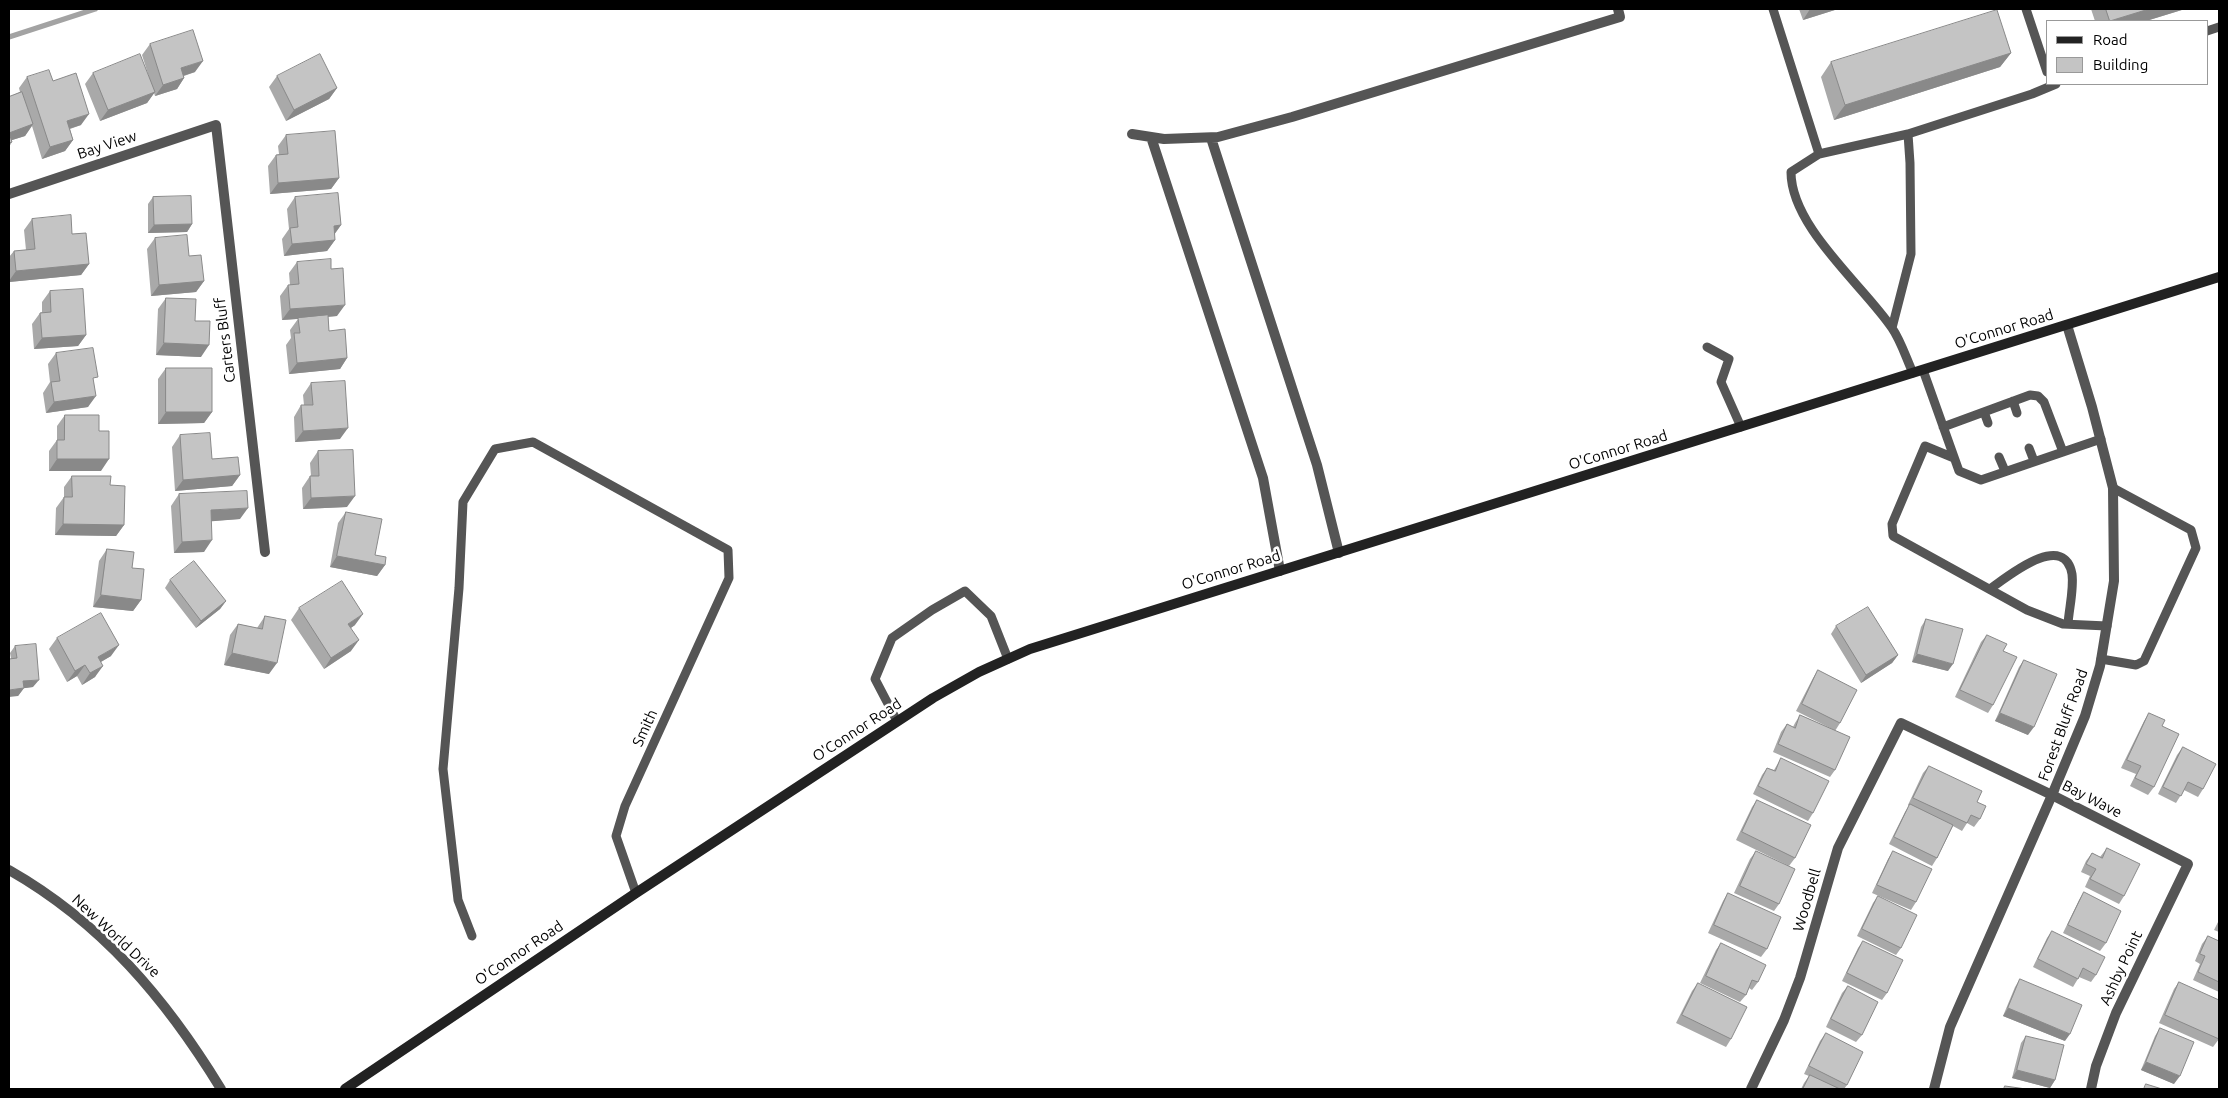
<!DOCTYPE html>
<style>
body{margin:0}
#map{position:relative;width:2228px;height:1098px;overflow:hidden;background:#fff;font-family:Ubuntu,sans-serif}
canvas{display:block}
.frame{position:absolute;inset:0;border:10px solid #000;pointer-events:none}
.legend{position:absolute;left:2046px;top:20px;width:162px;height:65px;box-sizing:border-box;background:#fff;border:1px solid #999;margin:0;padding:6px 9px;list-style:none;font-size:15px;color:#000}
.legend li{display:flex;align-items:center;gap:10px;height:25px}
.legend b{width:25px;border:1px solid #999}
</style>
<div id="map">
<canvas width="2228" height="1098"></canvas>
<div class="frame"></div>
<ul class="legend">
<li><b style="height:6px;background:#222"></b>Road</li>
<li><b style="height:14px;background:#c4c4c4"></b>Building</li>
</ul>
</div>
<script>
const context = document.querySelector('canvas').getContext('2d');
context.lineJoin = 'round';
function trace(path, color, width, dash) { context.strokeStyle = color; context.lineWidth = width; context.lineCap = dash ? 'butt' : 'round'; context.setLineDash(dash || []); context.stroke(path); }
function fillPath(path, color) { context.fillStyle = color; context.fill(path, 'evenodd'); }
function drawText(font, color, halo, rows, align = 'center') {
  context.font = font + ' Ubuntu,sans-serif'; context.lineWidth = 5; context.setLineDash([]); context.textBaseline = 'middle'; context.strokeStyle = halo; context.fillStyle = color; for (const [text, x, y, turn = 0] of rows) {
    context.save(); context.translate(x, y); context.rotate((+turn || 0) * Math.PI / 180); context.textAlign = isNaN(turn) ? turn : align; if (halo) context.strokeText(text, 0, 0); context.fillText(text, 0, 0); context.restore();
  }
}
trace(new Path2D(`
 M9,37L95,9`), '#a3a3a3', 5.5);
trace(new Path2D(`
 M1773,9L1819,154
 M2026,9L2047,72
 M2207,31L2219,27
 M1908,134L2032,94L2056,84
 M1892,328L1911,254L1910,163L1908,134L1819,154L1791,172C1791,227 1863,285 1892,328C1901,341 1906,358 1913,373
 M1707,347L1729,359L1721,382L1741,427
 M1923,370L1959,471L1981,480L2101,439
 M2013,401L2017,413
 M1984,412L1988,423
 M1943,427L2030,395L2038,396L2044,402L2063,452
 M2029,448L2034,461
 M1999,457L2005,471
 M1954,458L1925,446L1892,524L1893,536L2027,610L2063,624L2107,626
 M1990,589C2007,577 2064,530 2072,574C2074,589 2069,609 2068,624
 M2101,659L2136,665L2144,661L2196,548L2191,530L2113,488
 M897,721L875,679L892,638L932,610L965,591L991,616L1008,659
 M472,936L458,900L443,769L459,588L463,502L495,449L533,442L728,550L729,578L625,806L616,836L636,893`), '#555', 9);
trace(new Path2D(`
 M1132,134L1164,139L1218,137L1292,117L1620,17L1618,9
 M1151,137L1263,478L1280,571
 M1211,138L1317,465L1339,553
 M9,194L216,125L265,552
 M1751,1089L1784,1020L1800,978L1838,848L1901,723L2052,795L2188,864L2116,1013L2096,1066L2091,1089`), '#555', 10);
trace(new Path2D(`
 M9,870C102,923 166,999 221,1089
 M1934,1089L1950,1027L2052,795L2085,716L2100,666L2114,581L2113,488L2092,407L2067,325`), '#555', 10);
trace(new Path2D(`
 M345,1089L636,893L933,698L979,672L1030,649L2219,277`), '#222', 10);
fillPath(new Path2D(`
 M1799,9H1838L1803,20Z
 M2091,9H2185L2146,21H2095Z
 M150,44L195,72L184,76V78L177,89L155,96L154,93L147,103L100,121L85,84L93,73L149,77L142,55Z
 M2011,53L2000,67L1834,120L1821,77L1831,62Z
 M277,76L337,88L329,99L286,121L269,87Z
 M27,77L53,81L81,125L70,129L73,140L65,151L42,159L32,126L25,136L12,140V142L9,147V97L20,92L19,88Z
 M286,135L339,178L331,189L270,194L268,166L276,155L279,154L278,146Z
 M153,197L192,224L187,232L148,233V204Z
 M295,197L341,225L334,235L335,240L327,251L284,256L282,239L289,229L287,209Z
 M32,219L72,234L89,264L81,275L9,282V257L14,251L26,250L24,230Z
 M155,238L189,256L204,281L196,292L151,296L147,249Z
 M297,262L337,316L328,317L329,331L347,358L340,369L289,374L286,345L291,338L290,330L298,319L282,320L280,296L288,285H290L289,273Z
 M50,291L86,335L78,346L34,349L32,324L40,313L42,312V302Z
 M166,298L195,321L201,357L156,355L158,309Z
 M56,353L94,383L88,407L46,413L43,393L50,382L48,364Z
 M166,368L212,412L204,423L158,424V379Z
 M311,383L340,439L295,442L294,417L301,405H304L303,395Z
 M65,415L99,431L101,471H49V451L57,440V426Z
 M180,435L212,459L240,475L232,486L175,491L172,447Z
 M318,451L347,507L303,509L302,488L310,476H311L310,463Z
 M72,476L110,485L124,525L116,536L55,535L56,508L64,497V487Z
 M179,494L240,519L211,521L204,552L174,553L171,506Z
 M346,512L375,555L385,565L377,576L330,567L338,523Z
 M107,549L132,568L141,600L133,611L93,607L99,561Z
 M170,580L226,601L220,609L196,628L165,588Z
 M299,608L355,625L351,628V651L324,669L291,620Z
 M265,616L269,674L224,665L230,635L238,624L257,628Z
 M1926,619L1948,671L1912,662L1921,627Z
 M1836,626L1898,655L1892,663L1861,683L1831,634Z
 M1987,635L2003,651L1993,705L1988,713L1955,697L1981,642Z
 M57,638L111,656L101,662L95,677L82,685L77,676L67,682L49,649Z
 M15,646L33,687L24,688L18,696L10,653Z
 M2024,660L2028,735L1995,721L2019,667Z
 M1818,670L1840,723L1835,731V770L1830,777L1773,752L1781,732L1787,724L1793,727L1795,723L1800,715L1834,730L1796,711L1813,678Z
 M2149,713L2162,726L2154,787L2148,795L2130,786L2136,774L2121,768L2144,721Z
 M2183,747L2203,789L2198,797L2184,790L2176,803L2158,794L2177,755Z
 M1781,758L1813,813L1808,821L1753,794L1762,775L1767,768L1774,770Z
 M1929,766L1977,802L1980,819L1974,827L1967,823L1962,831L1953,826L1937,858L1932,866L1889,844L1905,812L1909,806L1908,805L1923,773Z
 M1757,800L1795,858L1789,866L1736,840L1752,807Z
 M2107,848L2124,896L2119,904L2085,887L2090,876L2081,872L2086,861L2092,853L2100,857Z
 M1756,851L1779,904L1774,911L1734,893L1750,859Z
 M1893,851L1916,902L1911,910L1872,893L1888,859Z
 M2084,892L2106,943L2100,951L2063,933L2079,900Z
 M1728,893L1767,949L1761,957L1708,933L1723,901Z
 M1878,896L1901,948L1896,955L1857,936L1873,903Z
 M2219,920V932L2214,930Z
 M2052,931L2096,975L2091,982L2079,977L2073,987L2033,967L2047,938Z
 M2208,936L2219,941V992L2193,980L2200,964L2195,961L2202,944Z
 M1863,941L1887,993L1882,1000L1842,981L1858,948Z
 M1721,943L1758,982L1752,990L1749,988L1746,995L1740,1002L1700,983L1716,950Z
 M2020,979L2065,1041L2003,1016L2015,987Z
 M2179,982L2219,1039L2213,1047L2159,1023L2174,989Z
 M1698,983L1731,1039L1726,1047L1676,1023L1692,991Z
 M1848,986L1862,1035L1856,1042L1826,1027L1842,993Z
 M2160,1028L2174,1084L2141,1070L2155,1036Z
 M1826,1033L1847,1085L1844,1089H1801L1804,1083L1809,1076L1804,1074L1820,1041Z
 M2026,1036L2055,1080L2050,1088L2012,1078L2021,1043Z`), '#a9a9a9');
fillPath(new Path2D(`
 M1810,9H1838L1803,20Z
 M2149,9H2185L2146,21H2110Z
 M2011,53L2000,67L1834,120L1845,105Z
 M203,61L195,72L173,79L181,68Z
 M184,78L177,89L155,96L163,85Z
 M337,88L329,99L286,121L294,110Z
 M155,92L147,103L100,121L108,110Z
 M89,114L81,125L59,132L67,121Z
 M33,124L25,136L9,141V133Z
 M73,140L65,151L42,159L50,147Z
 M339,178L331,189L270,194L278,183Z
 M192,224L187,232L148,233L154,225Z
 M341,225L333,236L334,226Z
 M335,240L327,251L284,256L292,244Z
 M89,264L81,275L9,282V281L16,271Z
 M204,281L196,292L151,296L159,285Z
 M345,305L337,316L282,320L290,309Z
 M86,335L78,346L34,349L42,338Z
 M164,343L209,345L201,357L156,355Z
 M347,358L340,369L289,374L297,363Z
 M96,396L88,407L46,413L54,402Z
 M166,412H212L204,423L158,424Z
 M348,428L340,439L295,442L303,431Z
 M57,459H109L101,471H49Z
 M240,475L232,486L175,491L183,480Z
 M355,496L347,507L303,509L311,498Z
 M248,508L240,519L203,522L211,510Z
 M63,524L124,525L116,536L55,535Z
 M212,540L204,552L174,553L182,542Z
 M337,556L385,565L377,576L330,567Z
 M101,595L141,600L133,611L93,607Z
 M226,601L220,609L196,628L201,621Z
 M363,614L355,625L340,635L348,624Z
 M359,640L351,651L324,669L331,658Z
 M119,645L111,656L90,668L98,657Z
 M232,653L277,663L269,674L224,665Z
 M1917,654L1953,664L1948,671L1912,662Z
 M1898,655L1892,663L1861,683L1866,675Z
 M85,665L77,676L67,682L75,671Z
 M103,666L95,677L82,685L90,673Z
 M39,680L33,687L18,689L23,681Z
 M24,688L18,696L9,697V690Z
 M2000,713L2034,727L2028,735L1995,721Z
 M2008,1008L2070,1034L2065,1041L2003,1016Z
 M2146,1062L2180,1076L2174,1084L2141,1070Z
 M2017,1070L2055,1080L2050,1088L2012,1078Z`), '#898989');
const building = new Path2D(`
 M2106,9H2149L2110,21Z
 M1997,10L2011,53L1845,105L1831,62Z
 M193,30L203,61L181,68L184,78L163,85L150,44Z
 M140,54L155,92L108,110L93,73Z
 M320,54L337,88L294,110L277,76Z
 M49,70L53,81L76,73L89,114L67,121L73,140L50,147L27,77Z
 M22,92L33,124L9,133L12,142L9,143V97Z
 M335,131L339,178L278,183L276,155L288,154L286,135Z
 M338,193L341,225L334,226L335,240L292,244L290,228L298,227L295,197Z
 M191,196L192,224L154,225L153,197Z
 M71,215L72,234L86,233L89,264L16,271L14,251L35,249L32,219Z
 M187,235L189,256L201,255L204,281L159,285L155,238Z
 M331,259V269L343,268L345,305L290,309L288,285L299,284L297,262Z
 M83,289L86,335L42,338L40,313L51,312L50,291Z
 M166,298L196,299L195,321H210L209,345L164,343Z
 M328,315L329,331L345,329L347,358L297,363L294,333H300L298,318Z
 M93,348L98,377L93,378L96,396L54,402L51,382L60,381L56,353Z
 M166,368H212V412H166Z
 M345,381L348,428L303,431L301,405H313L311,383Z
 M65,415H99V431H109V459H57V440H64Z
 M210,433L212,459L238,457L240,475L183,480L180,435Z
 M353,450L355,496L311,498L310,476H319L318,451Z
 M72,476H111L110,485L125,486L124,525L63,524L64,497H72Z
 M247,491L248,508L211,510L212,540L182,542L179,494Z
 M346,512L382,519L375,555L386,557L385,565L337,556Z
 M107,549L134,552L132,568L144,569L141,600L101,595Z
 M194,561L226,601L201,621L170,580Z
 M342,581L363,614L348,624L359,640L331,658L299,608Z
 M1868,607L1898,655L1866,675L1836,626Z
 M101,613L119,645L98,657L103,666L90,673L85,665L75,671L57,638Z
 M265,616L286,620L277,663L232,653L238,624L262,629Z
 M1926,619L1963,629L1953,664L1917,654Z
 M1987,635L2007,644L2003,651L2017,657L1993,705L1960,690Z
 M36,644L39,680L23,681L24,688L9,690V659L17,658L15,646Z
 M2024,660L2057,674L2034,727L2000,713Z
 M1818,670L1857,690L1840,723L1802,704Z
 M2149,713L2165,720L2162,726L2179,734L2154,787L2135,778L2141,766L2127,760Z
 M1800,715L1850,737L1835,770L1778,744L1787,724L1795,728Z
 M2183,747L2216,764L2203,789L2188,782L2181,796L2163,787Z
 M1781,758L1829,781L1813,813L1758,786L1767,768L1775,771Z
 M1929,766L1982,791L1977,802L1986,806L1980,819L1971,815L1967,823L1913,798Z
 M1757,800L1811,825L1795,858L1742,832Z
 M1910,804L1953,825L1937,858L1894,837Z
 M2107,848L2140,864L2124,896L2090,879L2096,869L2086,864L2092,853L2102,858Z
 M1756,851L1795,869L1779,904L1740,886Z
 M1893,851L1932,869L1916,902L1877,885Z
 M2084,892L2121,911L2106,943L2068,925Z
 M1728,893L1781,917L1767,949L1714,925Z
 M1878,896L1917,915L1901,948L1862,929Z
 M2052,931L2105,957L2096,975L2083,968L2078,979L2038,959Z
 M2208,936L2219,941V982L2198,972L2205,956L2200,954Z
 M1863,941L1903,960L1887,993L1847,973Z
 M1721,943L1766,965L1758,982L1752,980L1746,995L1706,976Z
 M2020,979L2082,1005L2070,1034L2008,1008Z
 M2179,982L2219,1000V1039L2165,1015Z
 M1698,983L1747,1007L1731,1039L1682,1015Z
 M1848,986L1878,1002L1862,1035L1831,1019Z
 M2160,1028L2194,1042L2180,1076L2146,1062Z
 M1826,1033L1863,1052L1847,1085L1809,1066Z
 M2026,1036L2064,1045L2055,1080L2017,1070Z
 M1810,1075L1840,1089H1803Z
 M2146,1084L2162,1089H2144Z
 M2005,1086L2026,1089H2004Z`);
fillPath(building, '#c4c4c4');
trace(building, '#898989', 1);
drawText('15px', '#000', '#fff', [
 ["Bay View",107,145,-18],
 ["O'Connor Road",2004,329,-17],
 ["Carters Bluff",225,340,-97],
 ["O'Connor Road",1618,450,-17],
 ["O'Connor Road",1231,570,-17],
 ["Forest Bluff Road",2063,725,-70],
 ["Smith",645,728,-65],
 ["O'Connor Road",857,730,-33],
 ["Bay Wave",2092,799,27],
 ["Woodbell",1807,900,-74],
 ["New World Drive",116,936,43],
 ["O'Connor Road",519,953,-34],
 ["Ashby Point",2121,968,-65]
]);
</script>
